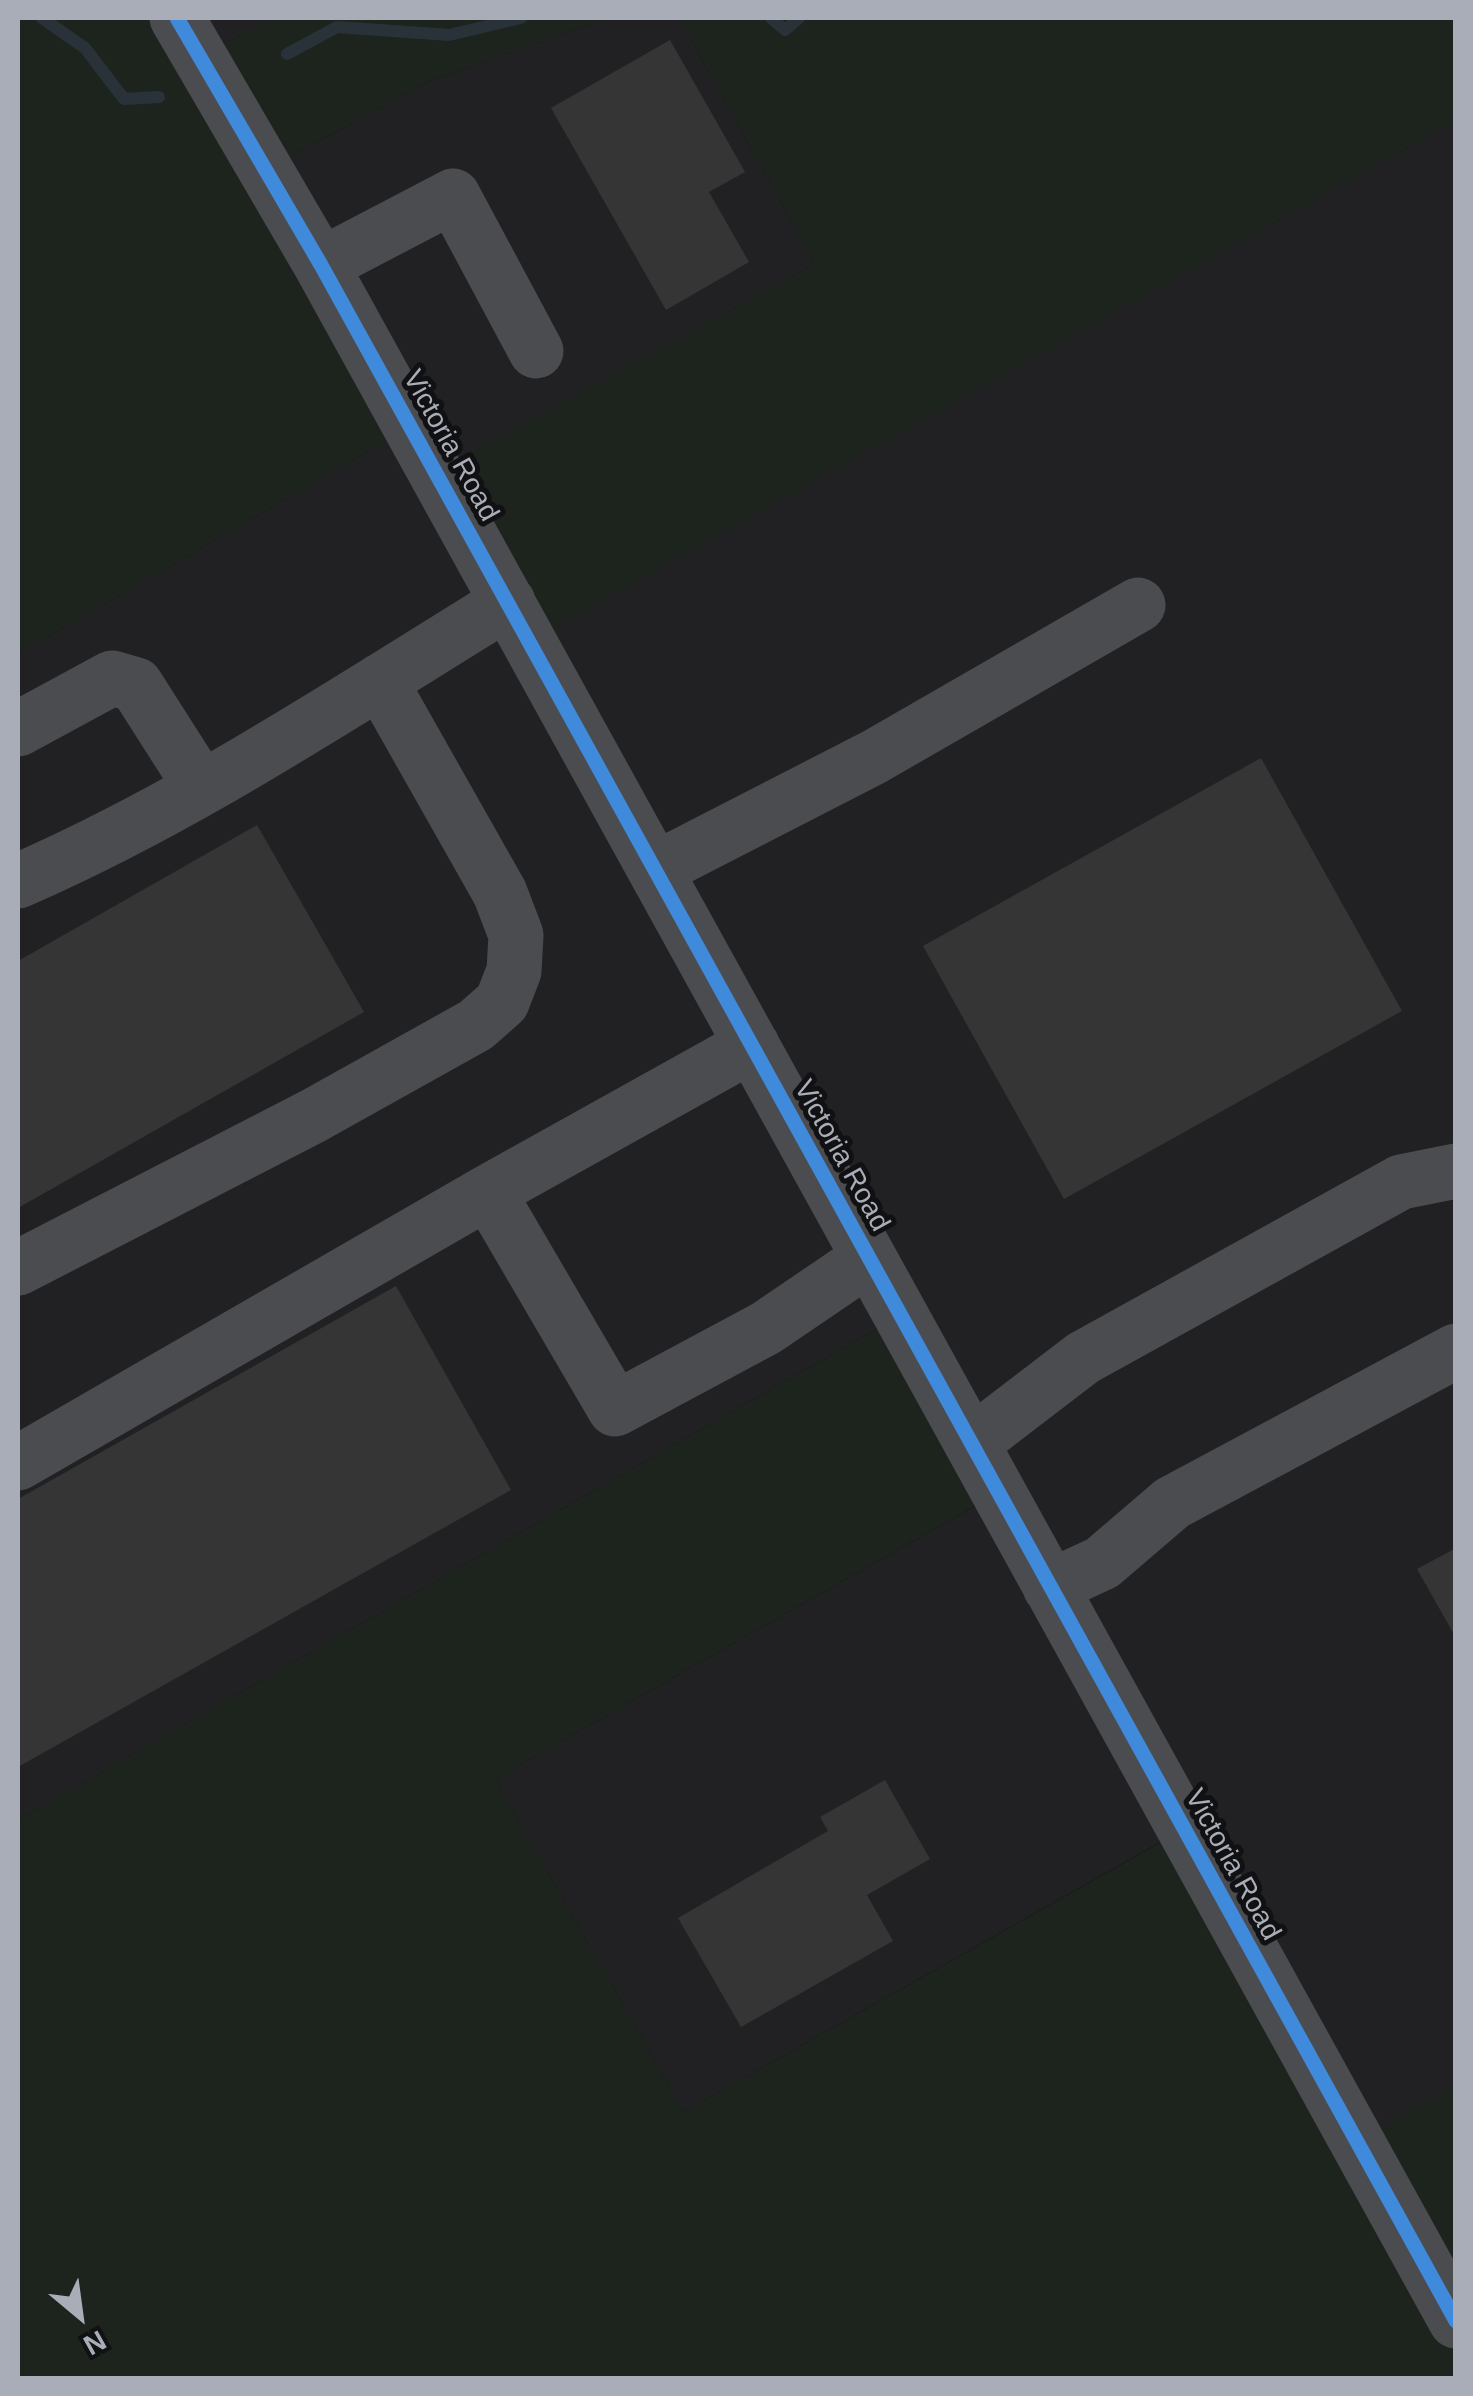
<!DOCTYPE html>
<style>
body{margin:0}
#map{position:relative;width:1473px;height:2396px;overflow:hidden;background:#171717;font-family:Arial,sans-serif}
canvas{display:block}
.frame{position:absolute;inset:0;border:20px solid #a8adb8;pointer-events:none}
.north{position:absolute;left:30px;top:2266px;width:100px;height:100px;-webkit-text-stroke:8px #111113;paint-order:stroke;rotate:151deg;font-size:28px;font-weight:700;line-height:40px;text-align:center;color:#a8adb8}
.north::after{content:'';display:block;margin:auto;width:35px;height:45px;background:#a8adb8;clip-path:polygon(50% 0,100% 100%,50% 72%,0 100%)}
</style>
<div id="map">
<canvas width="1473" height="2396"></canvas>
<div class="frame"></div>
<div class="north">N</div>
</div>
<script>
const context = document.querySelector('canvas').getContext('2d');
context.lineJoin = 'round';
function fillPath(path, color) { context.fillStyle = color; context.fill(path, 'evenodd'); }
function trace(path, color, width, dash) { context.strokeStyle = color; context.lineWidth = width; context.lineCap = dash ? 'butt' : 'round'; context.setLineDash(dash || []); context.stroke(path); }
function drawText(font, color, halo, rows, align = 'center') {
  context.font = font + ' Arial,sans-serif'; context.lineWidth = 10; context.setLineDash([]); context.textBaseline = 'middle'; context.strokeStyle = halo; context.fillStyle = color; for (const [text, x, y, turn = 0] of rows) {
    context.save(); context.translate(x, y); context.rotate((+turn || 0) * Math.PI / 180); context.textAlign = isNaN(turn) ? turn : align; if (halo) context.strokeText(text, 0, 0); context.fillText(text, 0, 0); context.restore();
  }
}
fillPath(new Path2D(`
 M177,18H272L200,58Z
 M611,18H679L815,264L437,472L530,640L1455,121V2087L1361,2139L1185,1828L684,2112L495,1779L998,1493L901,1315L18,1820V654L409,428L265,170L434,79Z`), '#212123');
fillPath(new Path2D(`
 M18,18H177L200,58L272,18H611L434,79L265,170L409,428L18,654Z
 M679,18H1454L1455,121L530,641L436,472L815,264Z
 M903,1314L1001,1491L495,1779L684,2112L1188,1827L1361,2138L1455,2087V2378H18V1820Z`), '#1d241e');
trace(new Path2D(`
 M42,18L85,48L124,99L159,97
 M771,18L785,30L799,18
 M287,54L337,27L449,35L521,18`), '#2a3239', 12);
fillPath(new Path2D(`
 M670,40L745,172L709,192L749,262L666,310L551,108Z
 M1261,758L1402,1011L1064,1199L923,946Z
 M257,825L364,1012L18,1208V961Z
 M396,1286L511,1490L18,1767V1499Z
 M1456,1548V1638L1417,1569Z
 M885,1780L930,1859L867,1895L893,1941L741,2027L678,1918L828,1831L820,1817Z`), '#353536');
trace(new Path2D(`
 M177,18L321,265L1456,2321
 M321,265L453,196L536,351
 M18,729L112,678L136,685L201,787
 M656,869L874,757L1138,605
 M18,881C190,806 348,700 508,602
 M752,1045L488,1192L615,1409L766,1328L869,1258
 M18,1268L313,1116L476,1025L502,1002L514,971L516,935L500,893L380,681
 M972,1443L1083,1358L1401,1182L1456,1171
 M18,1463L488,1192
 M1050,1587L1102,1563L1172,1503L1456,1351`), '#4b4c50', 55);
trace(new Path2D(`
 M177,18L321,265L1456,2321`), '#408adc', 15);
drawText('28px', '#a8adb8', '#111113', [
 ["Victoria Road",450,446,61],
 ["Victoria Road",841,1156,61],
 ["Victoria Road",1232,1865,61]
]);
</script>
